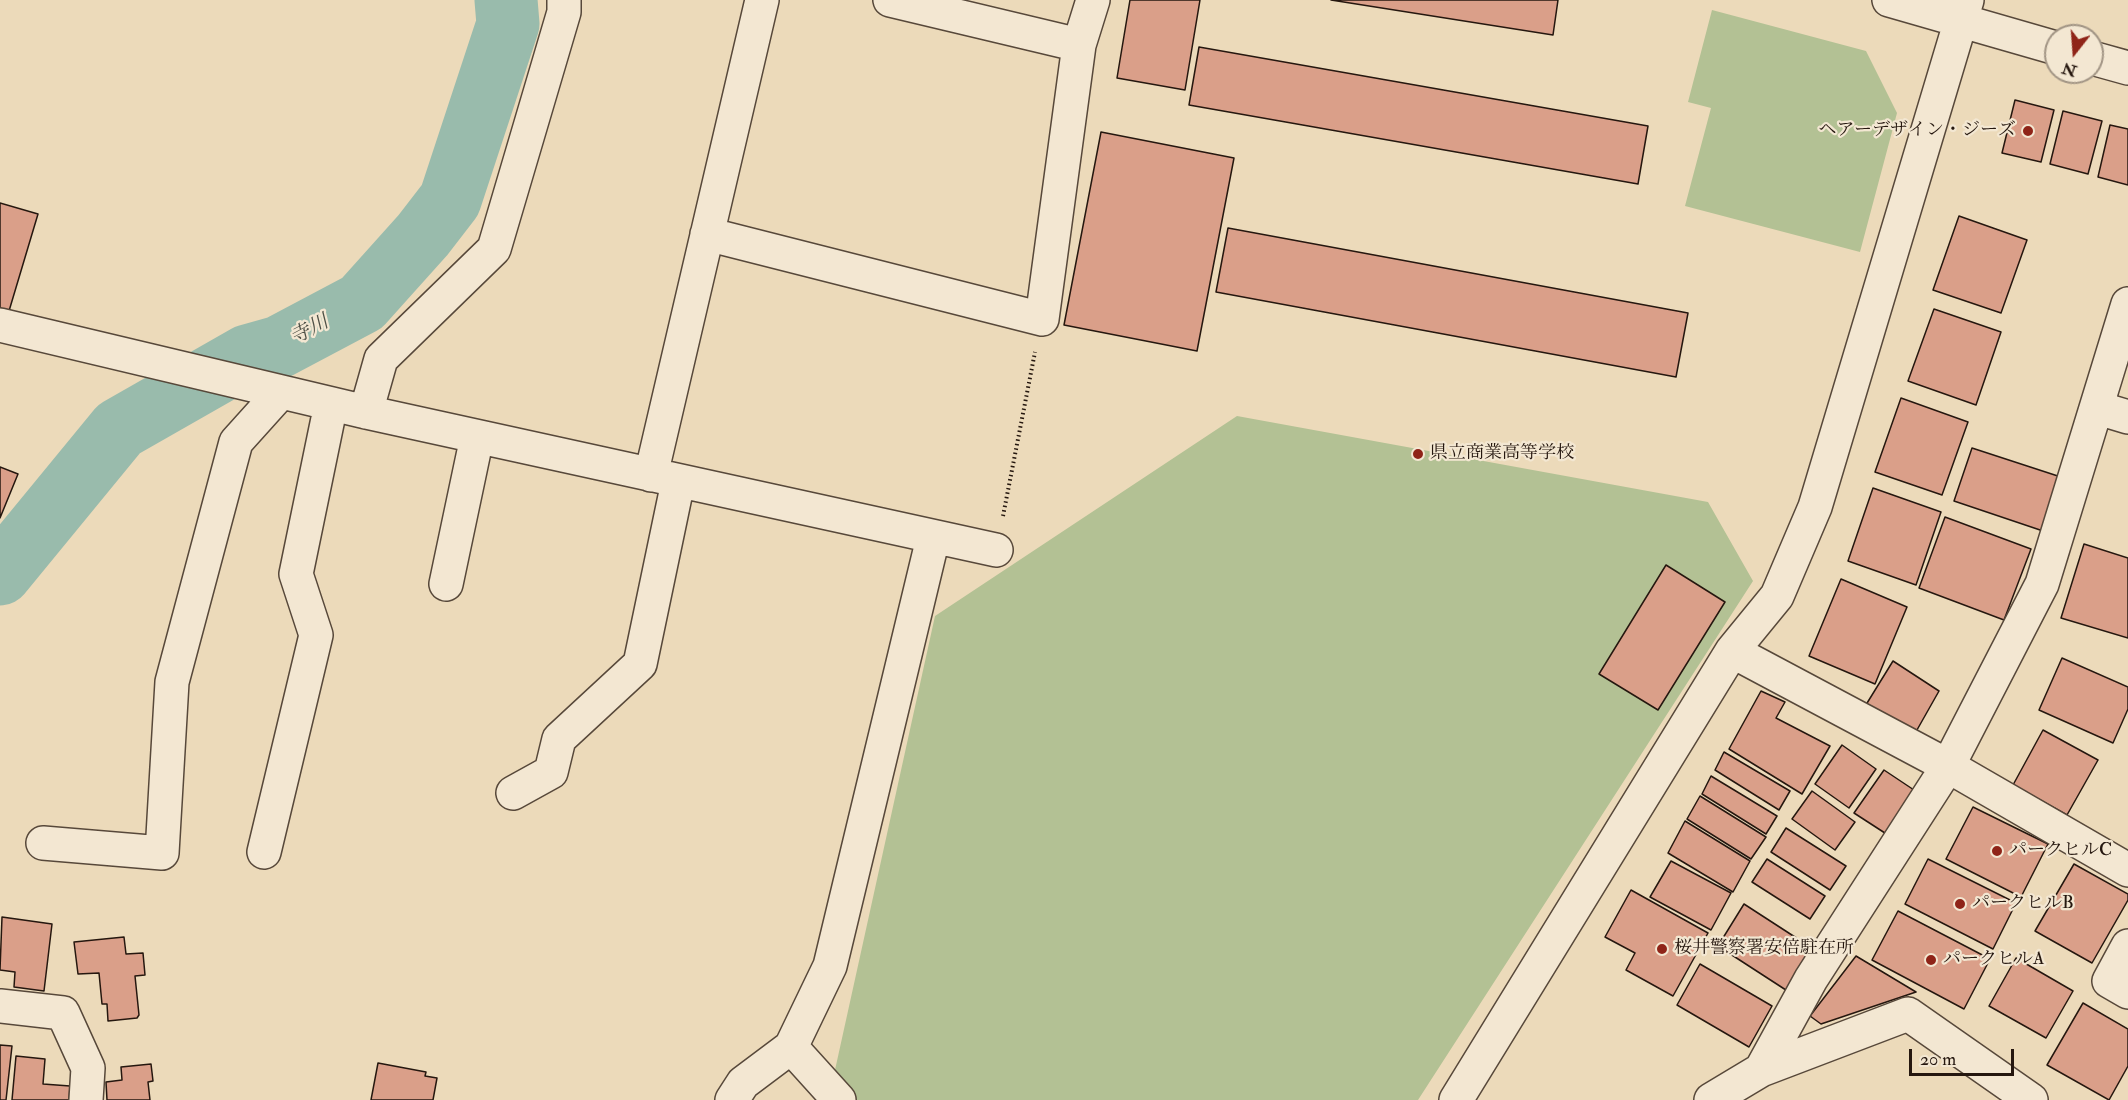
<!DOCTYPE html>
<meta charset="utf-8">
<style>
body{margin:0}
#map{position:relative;width:2128px;height:1100px;overflow:hidden;background:#ecdaba;font-family:"IM FELL Double Pica",serif}
canvas{display:block}
.north{position:absolute;left:2044px;top:24px;width:60px;height:60px;box-sizing:border-box;background:#f3e7d2;border:2px solid #a19484;border-radius:50%;rotate:197deg;font-size:16px;font-weight:700;line-height:24px;text-align:center;color:#25170f}
.north::after{content:'';display:block;margin:auto;width:21px;height:27px;background:#8f2418;clip-path:polygon(50% 0,100% 100%,50% 72%,0 100%)}
.scale{position:absolute;left:1909px;top:1049px;width:105px;height:27px;box-sizing:border-box;border:3px solid #25170f;border-top:0;padding-left:8px;font-size:18px;line-height:21px;white-space:nowrap;color:#25170f;-webkit-text-stroke:4px #f3e7d2;paint-order:stroke}
</style>
<div id="map">
<canvas width="2128" height="1100"></canvas>
<div class="north">N</div>
<div class="scale">20 m</div>
</div>
<script>
const context = document.querySelector('canvas').getContext('2d');
context.lineJoin = 'round';
function fillPath(path, color) { context.fillStyle = color; context.fill(path, 'evenodd'); }
function trace(path, color, width, dash) { context.strokeStyle = color; context.lineWidth = width; context.lineCap = dash ? 'butt' : 'round'; context.setLineDash(dash || []); context.stroke(path); }
function drawText(font, color, halo, rows, align = 'center') {
  context.font = font + ' "IM FELL Double Pica","Noto Serif JP",serif'; context.lineWidth = 4.5; context.setLineDash([]); context.textBaseline = 'middle'; context.strokeStyle = halo; context.fillStyle = color; for (const [text, x, y, turn = 0] of rows) {
    context.save(); context.translate(x, y); context.rotate((+turn || 0) * Math.PI / 180); context.textAlign = isNaN(turn) ? turn : align; if (halo) context.strokeText(text, 0, 0); context.fillText(text, 0, 0); context.restore();
  }
}
fillPath(new Path2D(`
 M1712,10L1866,51L1897,113L1860,252L1685,206L1711,108L1688,102Z
 M1237,416L1708,502L1753,581L1418,1100H841L835,1070L935,616Z`), '#b3c194');
trace(new Path2D(`
 M0,574L119,429L247,356L279,347L362,303L423,235L450,200L508,24L506,0`), '#99bbac', 63);
const building = new Path2D(`
 M1130,0H1200L1185,90L1117,78Z
 M1331,0H1558L1553,35Z
 M1199,47L1648,126L1638,184L1189,105Z
 M2015,100L2054,110L2041,162L2002,153Z
 M2063,111L2102,121L2088,174L2050,164Z
 M2110,125L2128,129V185L2098,177Z
 M1101,132L1234,158L1197,351L1064,325Z
 M0,203L38,214L9,311L0,308Z
 M1959,216L2027,240L2001,313L1933,290Z
 M1228,228L1688,313L1676,377L1216,292Z
 M1934,309L2001,332L1976,405L1908,381Z
 M1901,398L1968,422L1942,495L1875,472Z
 M1972,448L2067,479L2049,533L1954,501Z
 M0,467L18,474L0,518Z
 M1873,488L1941,512L1916,585L1848,561Z
 M1945,517L2031,549L2004,620L1919,588Z
 M2084,544L2128,558V638L2061,618Z
 M1666,565L1725,602L1658,710L1599,674Z
 M1841,579L1907,607L1875,684L1809,656Z
 M2062,658L2128,687V709L2113,743L2039,710Z
 M1893,661L1939,691L1913,737L1864,708Z
 M1761,691L1785,702L1776,718L1830,746L1802,794L1729,749Z
 M2043,730L2098,760L2067,815L2013,785Z
 M1842,745L1876,769L1849,808L1815,784Z
 M1724,752L1790,791L1779,810L1715,770Z
 M1884,770L1917,792L1888,835L1854,813Z
 M1711,776L1777,816L1766,834L1702,794Z
 M1812,791L1855,822L1835,850L1792,819Z
 M1700,796L1766,837L1751,859L1687,819Z
 M1973,807L2048,844L2021,897L1946,859Z
 M1685,821L1750,861L1733,892L1668,853Z
 M1786,828L1846,866L1830,890L1771,852Z
 M1767,859L1825,896L1810,919L1752,882Z
 M1928,859L2016,903L1993,949L1905,904Z
 M1671,861L1731,893L1711,930L1650,897Z
 M2074,864L2128,894V900L2092,963L2035,931Z
 M1631,890L1708,933L1673,996L1626,970L1635,953L1605,937Z
 M1744,904L1815,950L1789,992L1718,946Z
 M1898,911L1990,959L1964,1009L1872,960Z
 M2,917L52,924L44,991L14,987L15,972L0,970Z
 M124,937L126,954L143,953L145,975L135,976L139,1015L137,1018L108,1021L107,1004H102L99,973L78,974L74,942Z
 M1856,956L1916,992L1821,1024L1810,1016Z
 M2016,958L2073,991L2046,1038L1989,1006Z
 M1700,964L1772,1006L1749,1047L1677,1005Z
 M2083,1003L2128,1029V1066L2109,1100L2047,1065Z
 M0,1045L12,1046L6,1100H0Z
 M16,1056L45,1059L43,1084L70,1086L69,1100H12Z
 M378,1063L426,1072L425,1076L437,1078L433,1100H371Z
 M151,1064L153,1081L148,1082L150,1100H107L106,1082L122,1080L121,1067Z`);
fillPath(building, '#da9f89');
trace(building, '#25170f', 1.5);
const minor = new Path2D(`
 M890,0L1079,45
 M1889,0L2056,48
 M2092,58L2128,68
 M707,234L1042,319L1079,45L1093,0
 M0,325L366,412L996,550
 M2098,408L2128,417
 M366,412L381,359L494,249L564,12V0
 M651,475L762,0
 M446,584L477,437
 M1732,651L1948,766L2128,870
 M513,793L551,772L559,739L640,664L678,482
 M43,843L162,853L172,682L236,442L281,392
 M264,852L316,635L296,574L331,404
 M2128,946L2109,981L2128,992
 M0,1006L63,1013L88,1068L86,1100
 M791,1047L839,1100
 M1761,1070L1908,1014L2031,1100
 M732,1100L743,1083L791,1047L830,966L933,538
 M1456,1100L1732,651L1777,596L1815,507L1967,0
 M1711,1100L1761,1070L1811,979L1948,766L2042,584L2128,304`);
trace(minor, '#57483a', 36);
trace(new Path2D(`
 M1003,516L1035,352`), '#25170f', 4, [1.5, 3]);
trace(minor, '#f3e7d2', 33);
for (const [x, y, r, color] of [
 [2028,131,6,"#8f2418"],
 [1418,454,6,"#8f2418"],
 [1997,851,6,"#8f2418"],
 [1960,904,6,"#8f2418"],
 [1662,949,6,"#8f2418"],
 [1931,960,6,"#8f2418"]
]) { const dot = new Path2D(); dot.arc(x, y, r, 0, 2 * Math.PI); context.fillStyle = color; context.fill(dot); trace(dot, '#f3e7d2', 2); }
drawText('18px', '#25170f', '#f3e7d2', [
 ["ヘアーデザイン・ジーズ",2016,131,"right"],
 ["県立商業高等学校",1430,454],
 ["パークヒルC",2009,851],
 ["パークヒルB",1972,904],
 ["桜井警察署安倍駐在所",1674,949],
 ["パークヒルA",1943,960]
], 'left');
drawText('italic 20px', '#4e5046', '#f3e7d2', [
 ["寺川",310,331,-28]
]);
</script>
